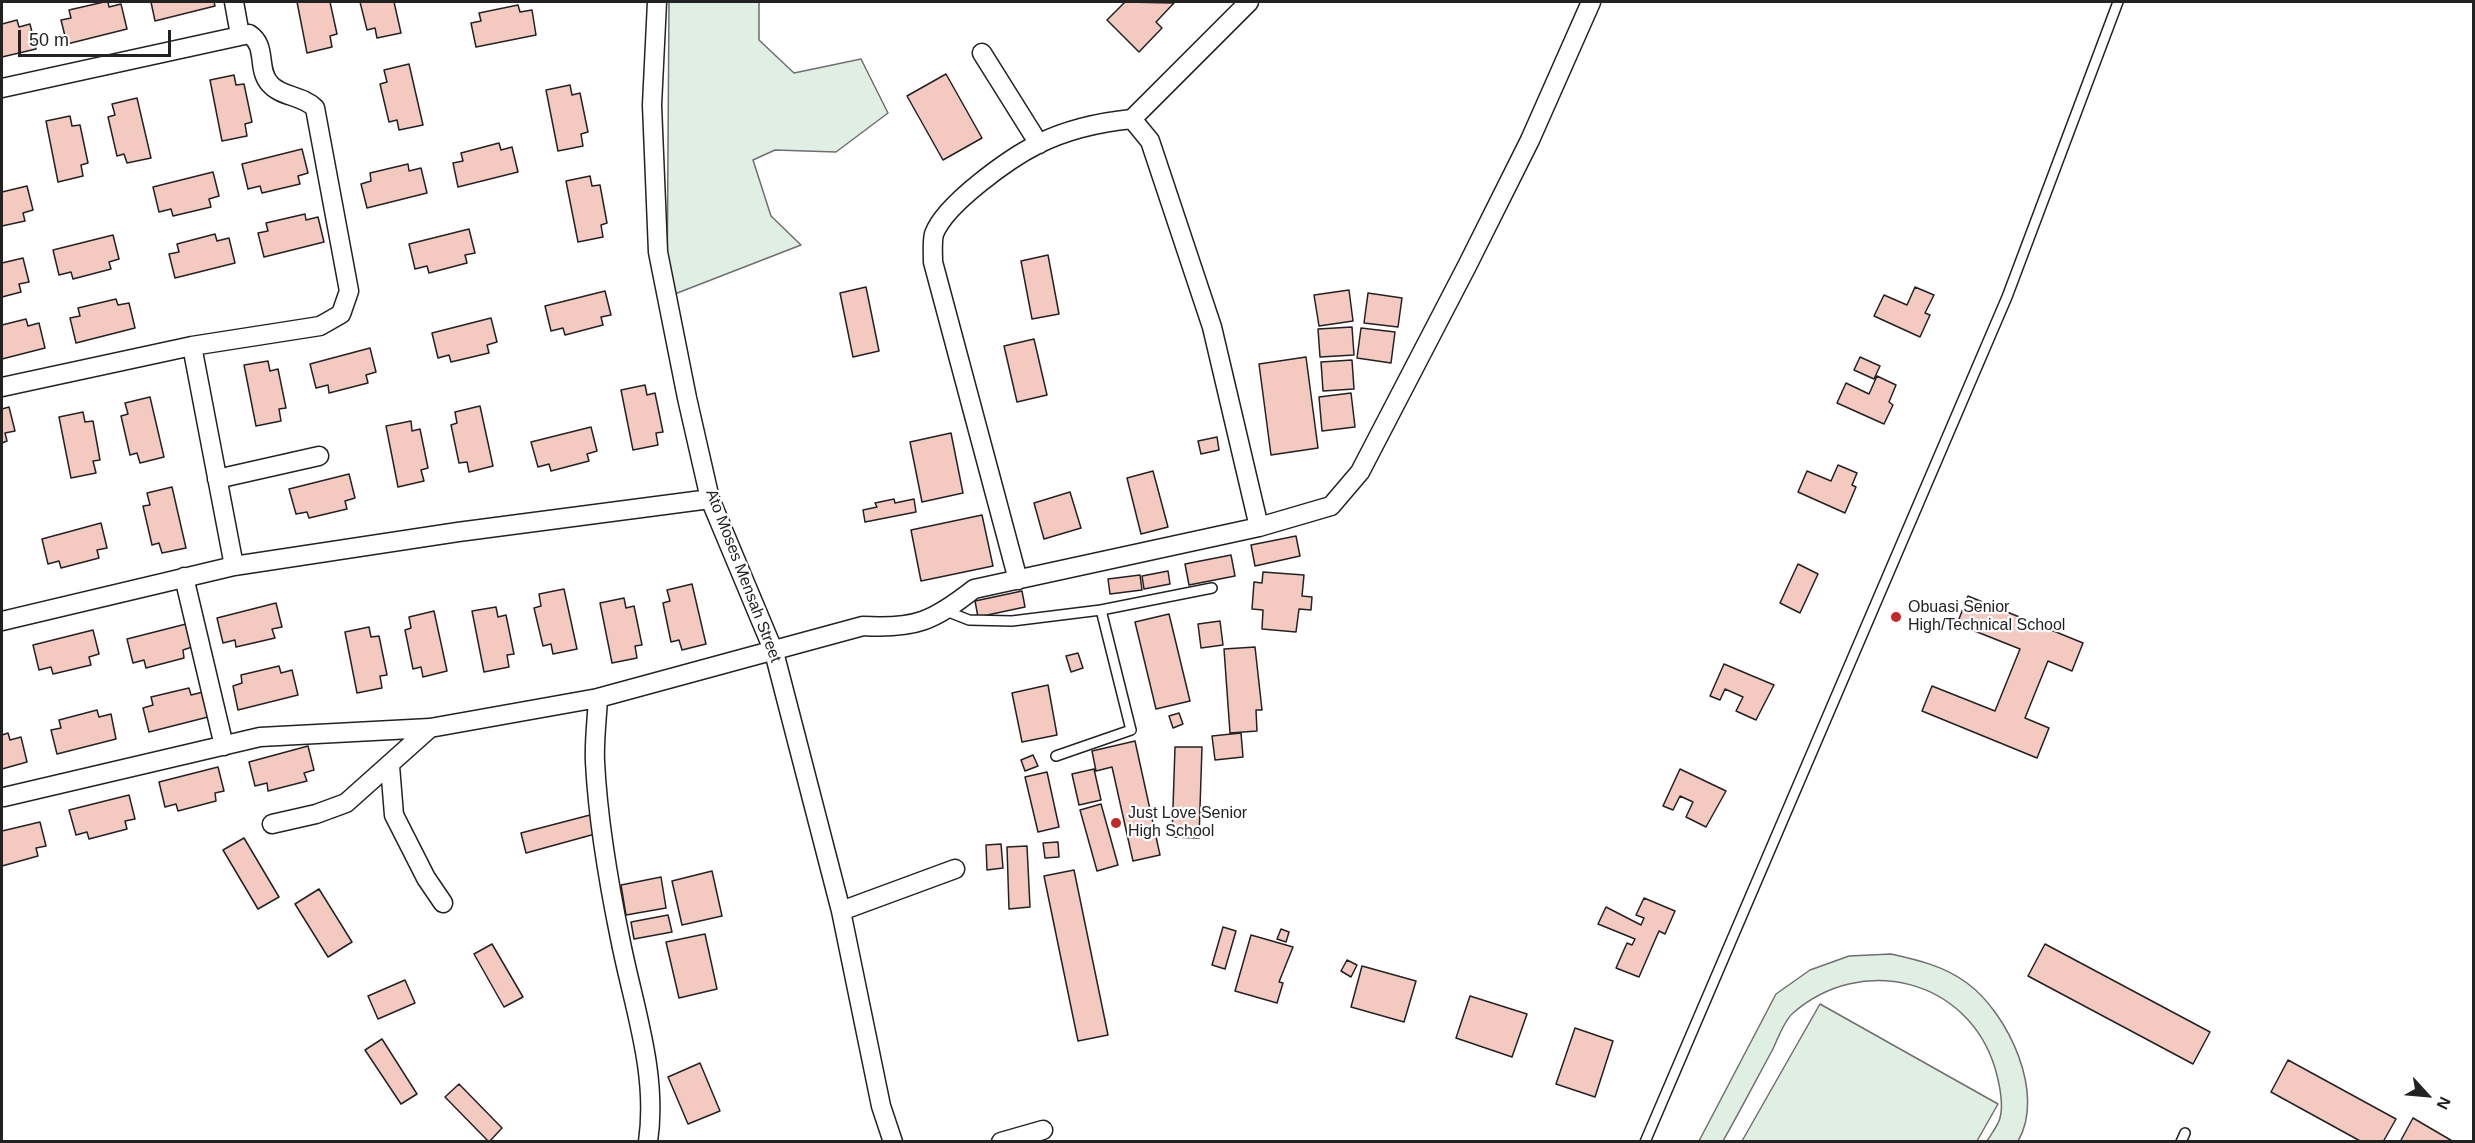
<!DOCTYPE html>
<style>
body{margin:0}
#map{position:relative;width:2475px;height:1143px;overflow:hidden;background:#fff;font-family:Arial,sans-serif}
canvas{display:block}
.frame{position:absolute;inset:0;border:3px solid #222;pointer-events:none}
.north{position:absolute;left:2397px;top:1065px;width:60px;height:60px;-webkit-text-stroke:4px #fff;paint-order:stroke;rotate:116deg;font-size:16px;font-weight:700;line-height:24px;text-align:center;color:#222}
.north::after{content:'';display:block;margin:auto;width:21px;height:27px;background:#222;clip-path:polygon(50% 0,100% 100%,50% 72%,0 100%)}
.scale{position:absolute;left:18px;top:30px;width:153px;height:27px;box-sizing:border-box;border:3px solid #222;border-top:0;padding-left:8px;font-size:18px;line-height:21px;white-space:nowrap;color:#222;-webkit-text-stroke:4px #fff;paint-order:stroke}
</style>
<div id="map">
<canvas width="2475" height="1143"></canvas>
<div class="frame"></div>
<div class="north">N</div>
<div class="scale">50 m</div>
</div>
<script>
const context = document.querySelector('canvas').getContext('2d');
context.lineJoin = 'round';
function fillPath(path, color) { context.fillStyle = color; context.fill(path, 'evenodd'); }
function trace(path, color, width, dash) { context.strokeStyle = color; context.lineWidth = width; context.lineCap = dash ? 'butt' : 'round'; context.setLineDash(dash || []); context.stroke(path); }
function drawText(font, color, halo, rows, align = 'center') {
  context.font = font + ' Arial,sans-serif'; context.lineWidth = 4.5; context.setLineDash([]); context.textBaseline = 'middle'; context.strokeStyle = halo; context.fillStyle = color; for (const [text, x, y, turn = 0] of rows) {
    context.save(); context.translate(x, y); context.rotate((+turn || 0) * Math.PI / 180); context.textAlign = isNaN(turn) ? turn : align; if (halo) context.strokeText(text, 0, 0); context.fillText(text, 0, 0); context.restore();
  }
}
const green = new Path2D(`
 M669,2H759V40L794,73L861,59L888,113L836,152L775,150L753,160L771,216L801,245L667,297Z
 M1891,954C1918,960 1944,966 1967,983C2008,1013 2046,1094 2018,1141H1987C1991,1134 1998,1126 2000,1118C2004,1103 1999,1082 1995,1068C1968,979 1862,953 1793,1013C1784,1021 1778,1038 1773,1049C1756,1080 1740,1111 1723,1141H1699L1776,994L1810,970L1849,956Z
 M1820,1004L1998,1104L1977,1141H1742Z`);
fillPath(green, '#e0efe3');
trace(green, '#6f6f6f', 1.5);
const building = new Path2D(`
 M104,2H108L109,7L121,4L127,29L67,44L61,20L71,18L69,10Z
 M151,2H214L215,6L155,21Z
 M297,2H330L337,34L330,36L332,47L307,53Z
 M360,2H394L401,33L377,38L375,28L367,30Z
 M1125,2L1174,3L1156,22L1162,28L1139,52L1107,20Z
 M518,5L520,12L532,10L536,35L476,47L471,23L481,21L479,13Z
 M17,20L19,27L30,24L36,49L2,57V24Z
 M409,64L423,125L399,130L397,120L389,122L380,84L387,82L384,70Z
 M946,74L982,138L943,160L907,96Z
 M234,75L236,85L244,84L252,122L245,124L247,136L222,141L210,80Z
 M570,85L572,95L580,93L588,132L581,134L583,146L558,151L546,90Z
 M137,98L151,158L127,163L124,154L117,156L108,117L115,115L112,104Z
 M70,116L72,126L80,125L88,163L81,165L83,176L58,182L46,121Z
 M499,143L501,150L512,147L518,172L458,187L453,163L463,161L461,153Z
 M302,149L308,173L298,176L300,184L262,193L260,186L248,189L242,164Z
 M408,164L409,171L421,168L427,193L367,208L361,184L371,181L370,173Z
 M213,172L219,196L209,199L211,207L173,216L171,209L159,212L153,187Z
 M590,176L592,186L600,185L607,223L601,225L603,237L578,242L566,181Z
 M27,186L33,210L23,213L25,221L2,226V192Z
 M305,214L306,220L318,217L324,242L264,257L258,233L268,231L266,223Z
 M469,229L475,253L465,255L467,263L429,273L427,266L415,269L409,244Z
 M215,234L217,241L229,238L235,263L175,278L169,254L179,252L177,244Z
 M113,235L119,259L109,262L111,269L73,279L71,272L59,275L53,250Z
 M1048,255L1059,314L1032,319L1021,261Z
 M23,258L29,282L19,284L21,292L2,297V263Z
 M866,287L879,351L853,357L840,293Z
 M1915,287L1934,295L1925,313L1930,315L1920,337L1874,316L1884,295L1907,305Z
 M1349,290L1353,321L1319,326L1314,295Z
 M605,291L611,315L601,317L603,325L565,335L563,328L551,331L545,306Z
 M1368,293L1402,298L1398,327L1364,323Z
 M116,299L118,305L129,303L135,328L76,343L70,318L80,316L78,308Z
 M491,318L497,342L487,345L489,353L451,362L449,355L438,358L432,333Z
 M26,319L28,326L39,323L45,348L2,359V325Z
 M1352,327L1354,355L1320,357L1318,329Z
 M1361,328L1395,332L1391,363L1357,358Z
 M1034,339L1047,395L1017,402L1004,346Z
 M370,348L376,372L366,375L368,383L329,393L328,385L316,388L310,364Z
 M1306,357L1318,448L1271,455L1259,364Z
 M1860,357L1880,366L1874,379L1854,370Z
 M1352,360L1354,389L1323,391L1321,362Z
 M268,361L270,371L278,369L286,408L279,409L281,421L256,426L244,365Z
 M1877,376L1896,385L1889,402L1893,405L1884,424L1837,403L1846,383L1869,394Z
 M645,385L647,395L655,393L663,432L656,433L658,445L633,450L621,390Z
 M1351,393L1355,427L1322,431L1319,397Z
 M150,397L164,457L140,463L137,453L130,455L121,416L128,414L125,403Z
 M480,406L493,466L469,472L467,462L459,463L451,425L457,423L455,412Z
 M9,407L15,431L5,433L7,441L2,443V409Z
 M83,412L85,422L93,421L100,460L93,461L96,473L71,478L59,417Z
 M411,421L412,431L420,429L428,468L421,470L424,481L398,487L386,426Z
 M591,427L597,451L587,454L589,461L551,471L549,464L538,467L531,442Z
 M951,433L963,493L922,502L910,442Z
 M1217,437L1219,450L1201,454L1198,441Z
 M1838,465L1857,473L1852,485L1856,487L1845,513L1798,492L1807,471L1831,481Z
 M1153,471L1168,527L1141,534L1127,478Z
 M349,474L355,498L345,501L347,509L309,518L307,512L296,514L289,489Z
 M172,487L186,548L162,553L159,543L152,545L143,506L150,505L147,493Z
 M1070,492L1081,528L1044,539L1034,503Z
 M894,499L895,503L914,499L916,512L865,522L863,510L877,507L875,503Z
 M982,515L993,566L921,581L911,530Z
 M101,523L107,548L97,550L99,558L61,568L59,561L48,564L42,539Z
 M1296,536L1300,556L1255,566L1251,545Z
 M1231,555L1235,576L1189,585L1185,564Z
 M1798,564L1818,574L1800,613L1780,603Z
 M1168,571L1170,584L1144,589L1142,576Z
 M1263,572L1304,575L1302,596L1312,597L1311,610L1299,609L1296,632L1262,629L1263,610L1252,609L1254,582L1262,583Z
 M1140,575L1142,590L1110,594L1108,579Z
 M692,584L706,644L682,650L679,640L671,642L663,603L670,601L667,590Z
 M564,589L577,649L553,654L551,644L543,646L534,608L541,606L539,594Z
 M1022,591L1025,607L978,617L975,601Z
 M1968,596L2083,643L2072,671L2048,661L2025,718L2049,728L2037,758L1922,711L1932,686L1995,711L2020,649L1957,624Z
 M624,598L626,608L634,606L642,645L635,646L637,658L612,663L600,603Z
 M276,603L282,627L272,629L275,638L236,647L235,640L223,643L217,618Z
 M496,607L498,617L506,615L514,654L507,655L509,667L484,672L472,611Z
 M434,611L447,671L423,677L421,667L413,669L405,630L411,628L409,617Z
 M1169,614L1190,701L1156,709L1135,622Z
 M1220,621L1223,645L1201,648L1198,624Z
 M186,624L192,647L183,650L184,658L146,668L144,660L133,663L127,639Z
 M369,627L371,637L379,636L387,675L380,676L382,688L357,693L345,632Z
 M93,630L99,654L89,657L91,665L53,674L51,667L39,670L33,645Z
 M1255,647L1262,710H1256L1257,731L1230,733L1224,649Z
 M1078,653L1083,668L1071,672L1066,656Z
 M1724,664L1774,685L1756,720L1736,711L1743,697L1725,689L1720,700L1710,696Z
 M279,666L281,673L292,670L298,695L238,710L233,686L242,683L241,675Z
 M1048,685L1057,735L1022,742L1012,693Z
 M189,688L191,695L203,692L208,717L149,732L143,708L153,705L151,697Z
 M97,710L99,717L111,714L116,739L57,754L51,730L61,728L59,720Z
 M1179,713L1183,724L1173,728L1169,716Z
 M8,733L10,740L21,737L27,762L2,769V735Z
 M1241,733L1243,757L1215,760L1212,736Z
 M1135,741L1160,855L1133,861L1112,767L1096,771L1092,751Z
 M308,746L314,770L304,773L307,781L268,791L267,783L255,786L249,762Z
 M1175,747H1202L1199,838L1172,837Z
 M1033,755L1038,766L1025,771L1021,760Z
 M218,767L224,791L215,793L216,801L178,811L176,804L165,807L159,782Z
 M1094,769L1101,800L1079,805L1072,774Z
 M1680,769L1726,791L1706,827L1686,817L1693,802L1680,796L1673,810L1663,806Z
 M1047,772L1059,827L1038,832L1025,777Z
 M129,795L135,819L125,821L127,829L89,839L87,832L76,835L69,810Z
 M1101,804L1118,865L1097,871L1080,810Z
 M590,815L595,834L526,853L521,833Z
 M40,822L46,846L36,848L38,856L2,866V831Z
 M244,838L279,897L258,909L223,850Z
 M1058,842L1059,857L1045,858L1043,843Z
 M1001,844L1003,868L987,870L986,845Z
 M1027,846L1030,907L1009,909L1007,847Z
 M1074,870L1108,1035L1078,1041L1044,876Z
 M712,871L722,916L682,925L672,881Z
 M661,877L666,908L626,915L621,885Z
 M319,889L352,942L328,957L295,904Z
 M1644,898L1675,911L1665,934L1659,931L1639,977L1616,968L1627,943L1632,945L1635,939L1598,924L1606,907L1641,925L1644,918L1636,915Z
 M668,915L672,932L634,939L631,922Z
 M1223,927L1236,931L1225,969L1212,965Z
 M1281,929L1289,932L1286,942L1277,939Z
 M705,934L717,989L679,998L666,942Z
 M1251,935L1293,947L1279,982L1283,983L1277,1003L1235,991Z
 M492,944L523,997L504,1007L474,954Z
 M2045,944L2210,1032L2193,1064L2028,976Z
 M1347,960L1357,965L1351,977L1341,971Z
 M1362,966L1416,981L1404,1022L1351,1007Z
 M405,980L415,1003L378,1019L368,996Z
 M1470,996L1527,1014L1512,1057L1456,1038Z
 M1575,1028L1613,1041L1595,1097L1556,1084Z
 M382,1039L417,1094L401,1104L365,1050Z
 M2288,1060L2396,1119L2383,1142H2362L2271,1092Z
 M700,1063L720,1111L688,1124L668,1077Z
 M459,1084L502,1128L489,1142L445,1097Z
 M2413,1118L2454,1142H2400Z`);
fillPath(building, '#f3c9c0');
trace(building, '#222', 1.5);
const lane = new Path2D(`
 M1101,610L1212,588
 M946,611L969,620L1012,621L1101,610L1131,730L1056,756
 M1645,1142L2007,297L2118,2
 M2181,1142L2185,1133`);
const street = new Path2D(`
 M234,2L240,35
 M657,2L652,105L658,252L687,398L710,499L774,652L841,911L881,1106L893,1142
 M982,53L1039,144
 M2,88L249,34C268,46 256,69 270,84C281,97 302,95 315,108L349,291L341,314L320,326L192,346L2,387
 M1132,119L1150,141L1212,327L1259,527
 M192,346L234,566
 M217,479L319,456
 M184,577L224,746
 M1018,580L933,262C933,253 932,242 934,234C945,204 1010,158 1038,144C1066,130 1102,122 1132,119L1249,2
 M2,621L234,566L458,532L710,499
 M598,698C597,719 594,741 595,762C598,822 609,885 621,943C634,1008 658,1074 648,1142
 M390,766L394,815L426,878L443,903
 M4,797L260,737L430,728L598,698L863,626C916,629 933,621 974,589L1259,527L1331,506L1360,472L1467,266L1530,140L1591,2
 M272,824L316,814L346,803L430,728
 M841,911L955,869
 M1001,1142L1043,1130`);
trace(lane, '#222', 12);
trace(street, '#222', 21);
trace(lane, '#fff', 9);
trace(street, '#fff', 18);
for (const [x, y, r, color] of [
 [1896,617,6,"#c62828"],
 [1116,823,6,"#c62828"]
]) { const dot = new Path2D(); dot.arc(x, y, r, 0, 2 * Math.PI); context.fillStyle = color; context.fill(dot); trace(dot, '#fff', 2); }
drawText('16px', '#222', '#fff', [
 ["Ato Moses Mensah Street",743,576,69]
]);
drawText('16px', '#222', '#fff', [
 ["Obuasi Senior",1908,608],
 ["High/Technical School",1908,626],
 ["Just Love Senior",1128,814],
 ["High School",1128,832]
], 'left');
</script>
